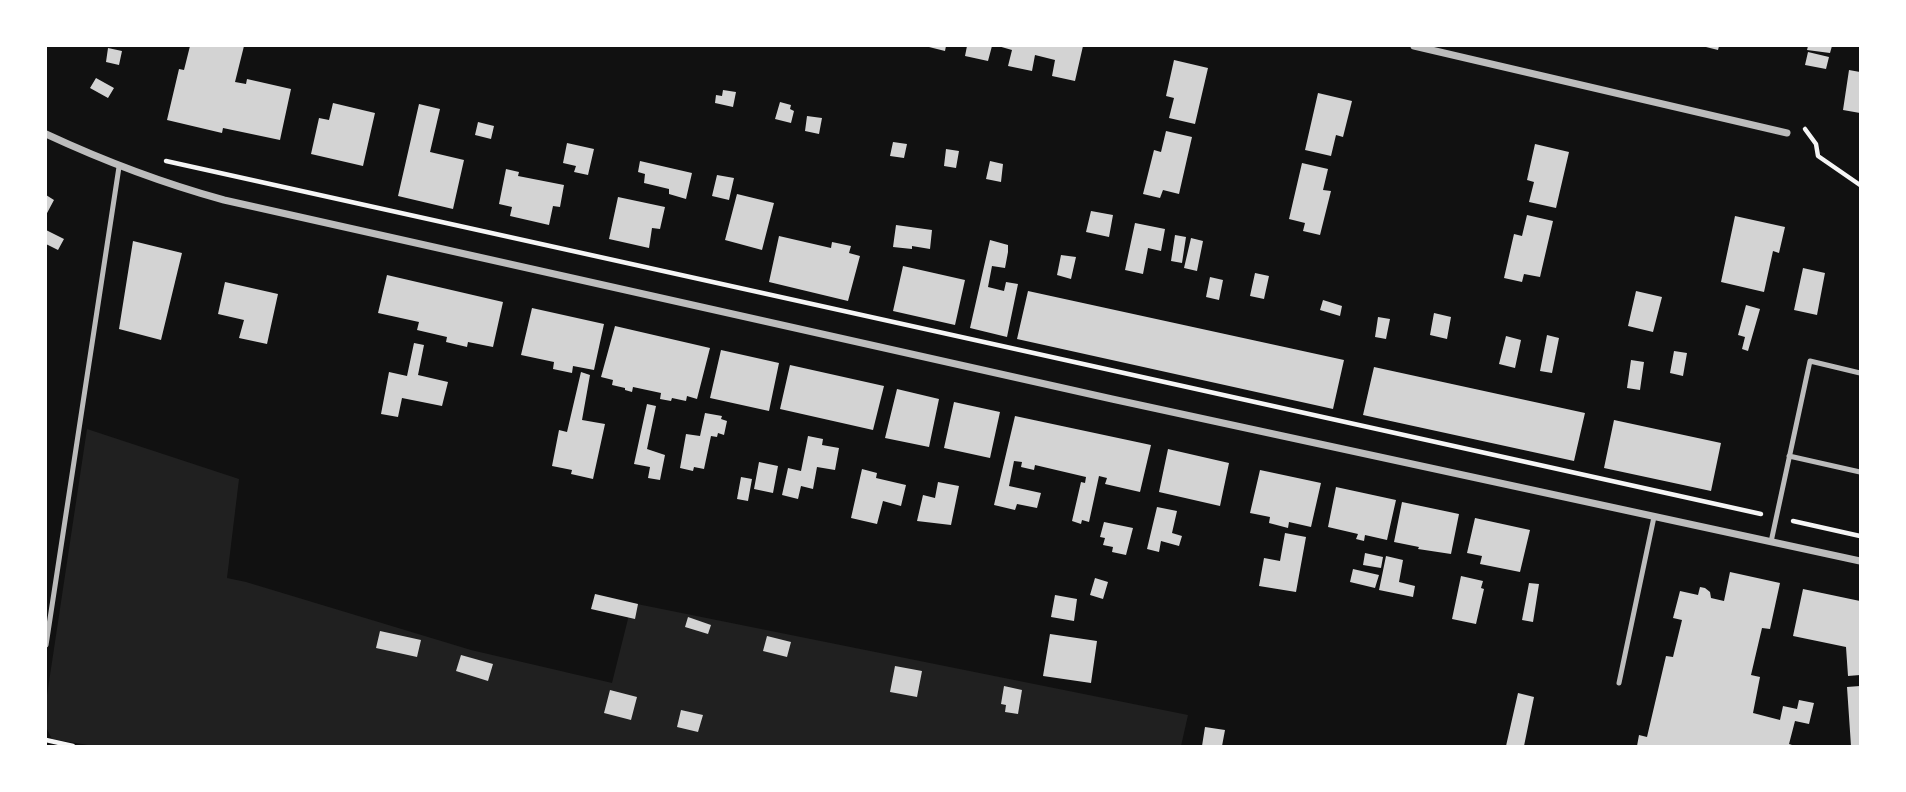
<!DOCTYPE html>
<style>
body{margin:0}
#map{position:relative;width:1906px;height:792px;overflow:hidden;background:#111;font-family:"Archivo Narrow",sans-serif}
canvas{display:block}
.frame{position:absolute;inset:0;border:47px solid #fff;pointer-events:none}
</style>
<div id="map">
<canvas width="1906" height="792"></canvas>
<div class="frame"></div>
</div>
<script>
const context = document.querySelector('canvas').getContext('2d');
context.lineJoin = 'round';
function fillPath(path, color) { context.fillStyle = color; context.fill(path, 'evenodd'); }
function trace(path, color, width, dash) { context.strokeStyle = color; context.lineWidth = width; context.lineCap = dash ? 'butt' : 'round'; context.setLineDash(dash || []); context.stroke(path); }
fillPath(new Path2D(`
 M87,429L239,479L227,578L246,582L471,650L612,683L632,603L1188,715L1181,746H94L52,739L46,727V702Z`), '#202020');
fillPath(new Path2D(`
 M190,46H244L235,82L246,84L247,79L291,89L280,140L223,128L222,133L167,120L179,69L184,70Z
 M925,46H946L945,51Z
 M967,46H992L988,61L965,56Z
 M998,46H1083L1075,81L1052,76L1055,60L1035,55L1032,71L1008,66L1012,50Z
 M1702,46H1719L1718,50Z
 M1808,46H1832L1830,53L1807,50Z
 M108,48L122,51L119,65L106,62Z
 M1808,52L1829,57L1826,69L1805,65Z
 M1174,60L1208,68L1195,124L1169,118L1174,98L1166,96Z
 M1849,70L1860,72V113L1843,110Z
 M96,78L114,88L108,98L90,88Z
 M723,90L736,92L733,107L715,103L716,95L722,96Z
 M1318,93L1352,101L1343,137L1336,135L1331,156L1305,150Z
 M780,102L791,105L790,109L794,111L791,123L775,119Z
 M333,103L375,113L363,166L311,154L319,118L329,120Z
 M419,104L440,109L430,152L464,160L453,209L398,196Z
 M807,116L822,118L819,134L805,131Z
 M478,122L494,126L491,139L475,135Z
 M1166,131L1192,137L1179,194L1163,190L1160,198L1143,194L1154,150L1161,152Z
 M893,142L907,144L904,158L890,156Z
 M567,143L594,149L588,175L574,172L576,166L563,163Z
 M1535,144L1569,152L1556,208L1529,202L1534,182L1527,180Z
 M946,149L959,151L956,168L944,166Z
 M640,161L692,173L686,199L669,194V189L644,183L645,174L638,172Z
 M990,161L1003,164L1001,182L986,179Z
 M1302,163L1328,169L1323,190L1331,191L1320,235L1303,231L1305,223L1289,219Z
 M506,169L519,172L518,176L564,185L560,207L553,206L549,225L510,216L512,207L499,204Z
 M717,175L734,178L729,200L712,196Z
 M737,194L774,203L762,250L725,240Z
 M46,195L54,200L46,215Z
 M618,197L665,207L660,229L652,228L649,248L609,239Z
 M1091,211L1113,215L1109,237L1086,232Z
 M1527,215L1553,221L1540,277L1524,274L1522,282L1504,278L1514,234L1522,236Z
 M1735,216L1785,227L1779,253L1773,251L1764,292L1721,282Z
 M1135,223L1165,229L1161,251L1148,248L1143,274L1125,270Z
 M896,225L932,230L930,249L912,246V249L893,247Z
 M46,230L64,239L58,250L46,244Z
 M1175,235L1186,237L1182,263L1171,261Z
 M779,236L831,248L832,242L851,246L849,253L860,256L848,301L769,282Z
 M1191,238L1203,241L1197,271L1184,268Z
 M990,240L1008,245V252L1005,268L992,266L988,287L1004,291L1006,282L1018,284L1007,337L970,328Z
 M133,241L182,253L161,340L119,329Z
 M1061,255L1076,257L1071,279L1057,275Z
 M903,266L965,280L955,325L893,311Z
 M1803,268L1825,273L1817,315L1794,310Z
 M1255,273L1269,276L1264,299L1250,296Z
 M387,275L503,302L493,347L468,342L467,347L446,342L447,337L417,330L419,322L378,313Z
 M1210,277L1223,280L1219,300L1206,297Z
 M225,282L278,294L267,344L239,338L244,320L218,314Z
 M1028,291L1344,360L1333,409L1017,339Z
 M1636,291L1662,297L1653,332L1628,326Z
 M1323,300L1342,306L1340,316L1320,310Z
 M1746,305L1760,309L1748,351L1742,349L1745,337L1738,335Z
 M532,308L604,324L594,370L573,366L572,373L553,369L554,362L521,355Z
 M1434,313L1451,317L1447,339L1430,335Z
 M1378,317L1390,319L1386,339L1375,337Z
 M615,326L710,348L697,399L687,396L686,401L672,398L671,401L660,399L661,393L633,387L632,392L625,390V388L612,385L613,380L601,377Z
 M1547,335L1559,338L1552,373L1540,371Z
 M1506,336L1521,340L1515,368L1499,364Z
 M414,343L424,345L418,375L448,382L442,406L402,398L398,417L381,414L389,372L407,376Z
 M721,350L779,363L769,411L710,398Z
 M1674,351L1687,353L1683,376L1670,373Z
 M1631,360L1644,362L1640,390L1627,388Z
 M790,365L884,386L873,430L780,409Z
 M1374,367L1585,413L1574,461L1363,415Z
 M581,372L590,375L582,420L605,424L593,479L571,474L572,470L552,466L559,430L567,432Z
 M897,389L939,399L929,447L885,438Z
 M954,402L1000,412L990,458L944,448Z
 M647,404L656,406L647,449L665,455L660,480L648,478L650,467L634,464Z
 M705,413L722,416L721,419L727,421L724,435L718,433L717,437L711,436L704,469L694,467L693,471L680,468L686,434L700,436Z
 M1015,416L1151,445L1140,492L1105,484L1107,478L1099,476L1089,522L1082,520L1081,524L1072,521L1081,482L1085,483L1086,477L1035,465L1034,470L1021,467L1022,462L1014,461L1009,486L1041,493L1037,508L1017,504L1015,510L994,505Z
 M1614,420L1721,443L1711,491L1604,468Z
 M808,436L823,439L822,445L839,448L835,470L817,467L813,489L801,486L798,499L782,495L788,468L801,471Z
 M1168,449L1229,463L1220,506L1159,492Z
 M759,462L778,466L773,493L754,489Z
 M862,469L877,473L876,478L906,485L901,506L883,501L877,524L851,518Z
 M1260,470L1321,483L1311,527L1289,522L1288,528L1269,523L1270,517L1250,513Z
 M741,477L752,479L748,501L737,499Z
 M938,482L959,486L951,525L917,521L923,495L935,498Z
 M1336,487L1396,500L1387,540L1365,535L1364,541L1356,539L1358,534L1328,527Z
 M1402,502L1459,514L1451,554L1418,549L1419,547L1394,542Z
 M1157,507L1177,511L1172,533L1182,536L1179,546L1161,541L1159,552L1147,549Z
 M1475,518L1530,530L1520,572L1480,564L1482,556L1467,553Z
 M1104,522L1133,528L1126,555L1112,552L1113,547L1103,545L1105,538L1100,537Z
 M1285,533L1306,537L1296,592L1259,586L1264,558L1280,561Z
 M1365,553L1383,557L1381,568L1363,565Z
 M1386,556L1403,560L1399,582L1415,586L1413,597L1379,590Z
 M1353,569L1379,575L1375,588L1350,582Z
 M1730,572L1780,583L1770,629L1762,628L1751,675L1760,677L1753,713L1780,720L1783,706L1797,709L1799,700L1814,703L1809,724L1795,721L1789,744L1795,746H1637L1639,735L1647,737L1666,656L1673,657L1682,620L1673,618L1680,591L1698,595L1700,587L1705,588L1710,592L1711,598L1724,601Z
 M1461,576L1483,581L1481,588L1484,589L1476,624L1452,619Z
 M1095,578L1108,582L1103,599L1090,595Z
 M1529,583L1539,584L1533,622L1522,620Z
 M1803,589L1860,601V675L1848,676L1846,647L1793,636Z
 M595,594L638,604L635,619L591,609Z
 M1055,595L1077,599L1074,621L1051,617Z
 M688,617L711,625L708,634L685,627Z
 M380,631L421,640L417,657L376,648Z
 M1050,634L1097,641L1091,683L1043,676Z
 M767,636L791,642L787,657L763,651Z
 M461,655L493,664L488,681L456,671Z
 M895,666L922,671L917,697L890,692Z
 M1004,686L1022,690L1018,714L1005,712L1006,705L1001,704Z
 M1860,686V746H1851L1847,687Z
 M610,690L637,697L631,720L604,713Z
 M1518,693L1534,697L1524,746H1506Z
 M681,710L703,715L698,732L677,727Z
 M1205,727L1225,730L1222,746H1202Z`), '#d3d3d3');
trace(new Path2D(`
 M1805,129L1816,144L1818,156L1860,185
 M166,161L1761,514
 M1793,521L1860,536
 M46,740L73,746`), '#f5f5f5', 4.5);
trace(new Path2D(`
 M1789,456L1860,472
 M1771,542L1810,361L1860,373
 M46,645L119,167
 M1619,683L1654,517`), '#bcbcbc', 5);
trace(new Path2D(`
 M1414,46L1787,133
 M46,134C104,161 162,183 224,200L1112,399L1860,561`), '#bcbcbc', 7);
</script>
